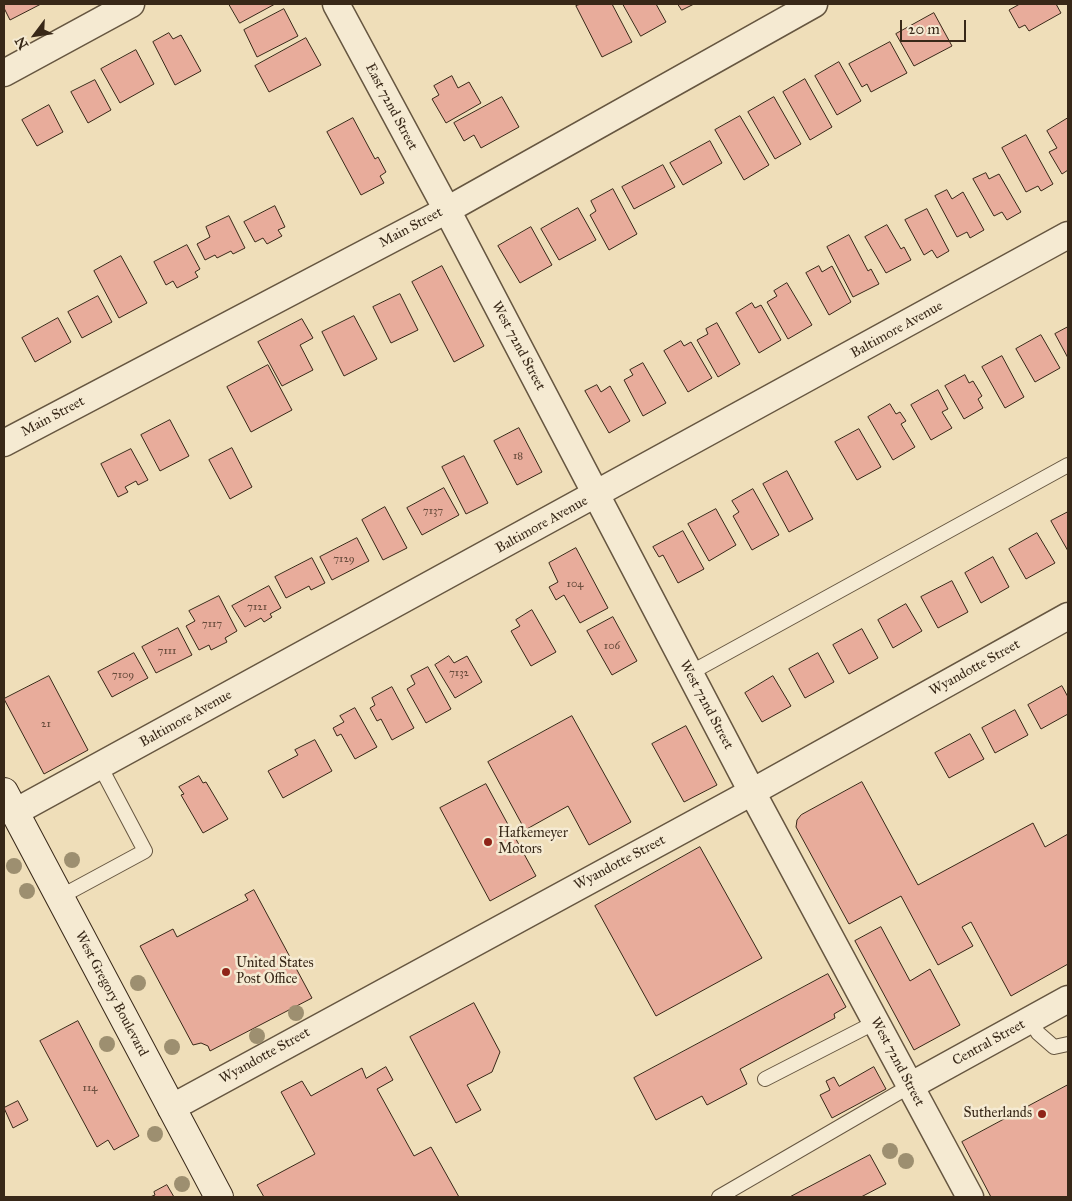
<!DOCTYPE html>
<style>
body{margin:0}
#map{position:relative;width:1072px;height:1201px;overflow:hidden;background:#efdeb9;font-family:"IM FELL Great Primer",serif}
canvas{display:block}
.frame{position:absolute;inset:0;border:5px solid #382818;pointer-events:none}
.north{position:absolute;left:10px;top:10px;width:50px;height:50px;-webkit-text-stroke:4px #f5ead2;paint-order:stroke;rotate:239deg;font-size:14px;font-weight:700;line-height:20px;text-align:center;color:#382818}
.north::after{content:'';display:block;margin:auto;width:18px;height:22px;background:#382818;clip-path:polygon(50% 0,100% 100%,50% 72%,0 100%)}
.scale{position:absolute;left:900px;top:20px;width:66px;height:22px;box-sizing:border-box;border:2px solid #382818;border-top:0;padding-left:6px;font-size:15px;line-height:18px;white-space:nowrap;color:#382818;-webkit-text-stroke:4px #f5ead2;paint-order:stroke}
</style>
<div id="map">
<canvas width="1072" height="1201"></canvas>
<div class="frame"></div>
<div class="north">N</div>
<div class="scale">20 m</div>
</div>
<script>
const context = document.querySelector('canvas').getContext('2d');
context.lineJoin = 'round';
function fillPath(path, color) { context.fillStyle = color; context.fill(path, 'evenodd'); }
function trace(path, color, width, dash) { context.strokeStyle = color; context.lineWidth = width; context.lineCap = dash ? 'butt' : 'round'; context.setLineDash(dash || []); context.stroke(path); }
function drawText(font, color, halo, rows, align = 'center') {
  context.font = font + ' "IM FELL Great Primer",serif'; context.lineWidth = 5; context.setLineDash([]); context.textBaseline = 'middle'; context.strokeStyle = halo; context.fillStyle = color; for (const [text, x, y, turn = 0] of rows) {
    context.save(); context.translate(x, y); context.rotate((+turn || 0) * Math.PI / 180); context.textAlign = isNaN(turn) ? turn : align; if (halo) context.strokeText(text, 0, 0); context.fillText(text, 0, 0); context.restore();
  }
}
const building = new Path2D(`
 M4,4H41L10,20L4,8Z
 M229,4H275L240,23Z
 M581,4H612L632,42L602,57L576,6Z
 M623,4H656L666,22L641,36Z
 M678,4H694L682,10Z
 M1017,4H1056L1061,13L1029,31L1025,25L1019,28L1009,10L1018,5Z
 M284,9L298,36L257,57L244,30Z
 M934,13L952,46L914,66L896,34Z
 M169,33L173,39L181,35L201,71L175,85L153,42Z
 M306,38L321,65L269,92L255,66Z
 M890,42L907,73L871,92L867,84L862,87L849,64Z
 M136,50L154,84L120,103L101,69Z
 M839,62L861,101L837,115L815,76Z
 M452,76L458,88L469,82L481,103L446,123L432,99L439,95L434,86Z
 M805,79L832,127L810,140L783,92Z
 M95,80L111,110L88,123L71,92Z
 M502,97L519,127L481,148L474,135L464,141L454,123Z
 M774,97L801,144L775,159L748,112Z
 M49,105L63,132L37,146L22,120Z
 M740,116L769,165L744,180L715,130Z
 M353,118L375,159L378,157L386,172L380,176L384,183L361,195L327,132Z
 M1068,118V170L1062,174L1049,152L1057,148L1047,131Z
 M1026,135L1053,184L1041,191L1038,186L1026,192L1002,148Z
 M710,141L722,163L683,185L670,163Z
 M663,165L675,187L634,209L622,187Z
 M986,173L989,179L999,174L1021,212L1007,220L1002,212L994,216L973,179Z
 M613,189L637,234L609,250L590,215L596,211L591,201Z
 M947,190L952,199L963,192L984,230L970,238L967,232L957,237L935,196Z
 M275,206L285,227L278,230L282,236L267,244L263,238L255,242L244,222Z
 M578,208L596,240L559,260L541,229Z
 M927,209L949,251L937,258L932,250L924,255L905,220Z
 M229,216L245,248L233,254L231,251L217,258L215,255L205,260L197,244L210,237L206,227Z
 M887,225L901,249L904,247L911,260L886,273L865,237Z
 M531,227L552,265L520,283L498,246Z
 M849,235L868,271L871,269L879,284L853,297L827,247Z
 M187,245L200,269L195,272L198,277L177,288L173,281L166,285L154,262Z
 M121,256L147,303L119,318L94,271Z
 M442,266L484,346L454,362L412,282Z
 M819,266L822,272L832,266L851,302L829,315L806,273Z
 M787,283L812,325L788,339L767,302L777,296L774,291Z
 M400,294L418,330L391,343L373,307Z
 M98,296L112,322L82,338L68,312Z
 M752,303L755,308L761,305L781,340L759,353L736,313Z
 M354,316L377,359L344,376L322,332Z
 M58,318L71,342L35,362L22,338Z
 M302,319L313,338L300,345L313,370L282,386L258,342Z
 M717,323L740,364L718,377L697,340L708,334L706,329Z
 M1068,327V358L1055,334Z
 M1041,335L1060,368L1035,382L1016,349Z
 M681,341L684,346L691,342L712,378L688,392L664,351Z
 M1002,356L1024,397L1005,408L982,367Z
 M643,363L666,403L643,416L624,380L633,375L630,370Z
 M268,365L292,410L251,432L227,387Z
 M965,375L969,383L973,381L982,396L978,399L983,408L964,419L945,386Z
 M597,385L601,392L610,386L630,421L609,433L585,391Z
 M938,390L948,409L942,412L952,428L931,440L911,405Z
 M890,404L896,414L900,412L906,421L901,424L915,447L893,460L868,417Z
 M170,420L189,456L160,471L141,435Z
 M519,428L542,472L517,485L494,441Z
 M859,429L881,467L857,480L835,442Z
 M232,448L252,487L230,499L209,460Z
 M131,449L148,480L138,485L136,481L125,487L128,492L118,497L101,464Z
 M464,456L488,503L466,514L442,467Z
 M787,471L813,519L789,532L763,484Z
 M444,488L459,515L422,535L407,508Z
 M753,489L779,535L752,550L733,516L739,512L732,501Z
 M385,507L407,548L383,560L362,520Z
 M716,509L736,545L709,561L688,524Z
 M1068,512V551L1051,521Z
 M683,531L704,569L678,583L663,555L659,557L653,547Z
 M1037,533L1055,563L1026,579L1009,549Z
 M357,538L369,561L332,580L320,557Z
 M576,548L608,608L580,623L564,595L556,600L549,587L558,582L549,563Z
 M993,557L1009,587L981,603L965,573Z
 M312,558L325,583L311,590L309,586L286,598L275,577Z
 M952,581L968,612L938,628L921,597Z
 M269,586L281,608L270,614L272,617L264,622L261,618L245,627L232,606Z
 M219,596L237,631L225,638L227,642L211,650L209,645L199,650L186,626L195,621L189,611Z
 M906,604L922,631L893,648L878,620Z
 M532,610L556,652L531,666L511,631L520,626L516,620Z
 M613,617L637,661L612,675L587,631Z
 M178,628L192,655L156,673L142,647Z
 M862,629L878,658L849,674L833,645Z
 M134,653L148,678L112,697L98,672Z
 M818,653L834,682L805,698L789,669Z
 M449,656L454,663L467,656L482,682L455,698L435,665Z
 M428,667L451,709L426,723L407,689L415,684L411,676Z
 M49,676L88,750L44,774L4,699Z
 M773,676L791,706L762,722L745,693Z
 M1062,686L1068,697V714L1041,729L1028,705Z
 M392,687L414,728L392,740L381,719L377,721L370,708L375,705L372,698Z
 M355,708L377,747L355,759L341,734L337,736L333,728L344,722L340,716Z
 M1015,710L1028,735L995,753L982,728Z
 M572,716L631,822L589,845L568,806L525,830L488,762Z
 M686,726L717,785L684,802L652,744Z
 M970,734L984,759L949,778L935,753Z
 M315,740L332,771L283,798L268,771L298,755L295,750Z
 M199,776L203,783L206,782L228,819L203,833L181,795L184,794L179,787Z
 M862,782L918,885L1033,823L1045,847L1068,834V964L1011,996L971,922L962,927L973,946L938,965L901,896L849,924L796,827L797,820L801,815Z
 M486,784L536,876L490,901L440,808Z
 M700,847L762,958L656,1016L595,906Z
 M254,890L312,998L210,1051L208,1046L201,1043L193,1045L140,946L173,929L177,937L248,900L245,895Z
 M881,927L910,981L930,969L960,1025L914,1050L855,941Z
 M828,974L846,1007L834,1014L835,1018L740,1069L747,1084L707,1105L702,1096L656,1120L634,1078Z
 M474,1003L500,1052L492,1072L467,1085L481,1110L456,1123L410,1037Z
 M78,1021L139,1136L114,1150L108,1140L97,1147L40,1041Z
 M386,1067L393,1080L377,1089L414,1156L431,1147L459,1197H264L257,1185L315,1154L281,1092L302,1081L311,1096L362,1068L366,1078Z
 M874,1067L886,1089L832,1118L820,1095L830,1090L826,1081L834,1077L839,1086Z
 M1068,1085V1197H991L962,1142Z
 M18,1101L28,1120L13,1128L4,1108Z
 M870,1155L886,1184L861,1197H790Z
 M167,1185L174,1197H150L155,1195L154,1192Z`);
fillPath(building, '#e8ac9b');
trace(building, '#382818', 1);
const lane = new Path2D(`
 M690,673L1068,465
 M60,897L145,851L100,766
 M1031,1020L1038,1033L1054,1047L1068,1044
 M765,1079L876,1022
 M719,1197L910,1086`);
const street = new Path2D(`
 M336,4L447,210L752,792L970,1197
 M4,73L131,4
 M4,443L447,210L814,4
 M15,812L1068,235
 M910,1086L1068,999
 M171,1108L752,792L1068,616`);
const secondary = new Path2D(`
 M4,792L219,1197`);
trace(lane, '#665640', 16);
trace(street, '#665640', 29);
trace(secondary, '#382818', 30);
trace(lane, '#f5ead2', 14);
trace(street, '#f5ead2', 26);
trace(secondary, '#f5ead2', 28);
context.fillStyle = '#9d8f70';
for (const [x, y] of [
 [72,860],
 [14,866],
 [27,891],
 [138,983],
 [296,1013],
 [257,1036],
 [107,1044],
 [172,1047],
 [155,1134],
 [890,1151],
 [906,1161],
 [182,1184]
]) { context.beginPath(); context.arc(x, y, 8, 0, 2 * Math.PI); context.fill(); }
for (const [x, y, r, color] of [
 [488,842,5,"#8f2418"],
 [226,972,5,"#8f2418"],
 [1042,1114,5,"#8f2418"]
]) { const dot = new Path2D(); dot.arc(x, y, r, 0, 2 * Math.PI); context.fillStyle = color; context.fill(dot); trace(dot, '#f5ead2', 2); }
drawText('11px', '#644939', null, [
 ["18",518,456],
 ["7137",433,511],
 ["7129",344,559],
 ["104",575,584],
 ["7121",257,607],
 ["7117",212,624],
 ["106",612,646],
 ["7111",167,651],
 ["7132",459,673],
 ["7109",123,675],
 ["21",46,724],
 ["114",90,1088]
]);
drawText('14px', '#382818', '#f5ead2', [
 ["East 72nd Street",391,107,62],
 ["Main Street",411,228,-28],
 ["Baltimore Avenue",897,330,-29],
 ["West 72nd Street",518,346,62],
 ["Main Street",53,417,-28],
 ["Baltimore Avenue",542,525,-29],
 ["Wyandotte Street",975,668,-29],
 ["West 72nd Street",706,705,62],
 ["Baltimore Avenue",186,719,-29],
 ["Wyandotte Street",620,863,-28],
 ["West Gregory Boulevard",111,994,62],
 ["Central Street",989,1043,-29],
 ["Wyandotte Street",265,1056,-29],
 ["West 72nd Street",897,1062,62]
]);
drawText('14px', '#382818', '#f5ead2', [
 ["Hafkemeyer",498,834],
 ["Motors",498,850],
 ["United States",236,964],
 ["Post Office",236,980],
 ["Sutherlands",1032,1114,"right"]
], 'left');
</script>
